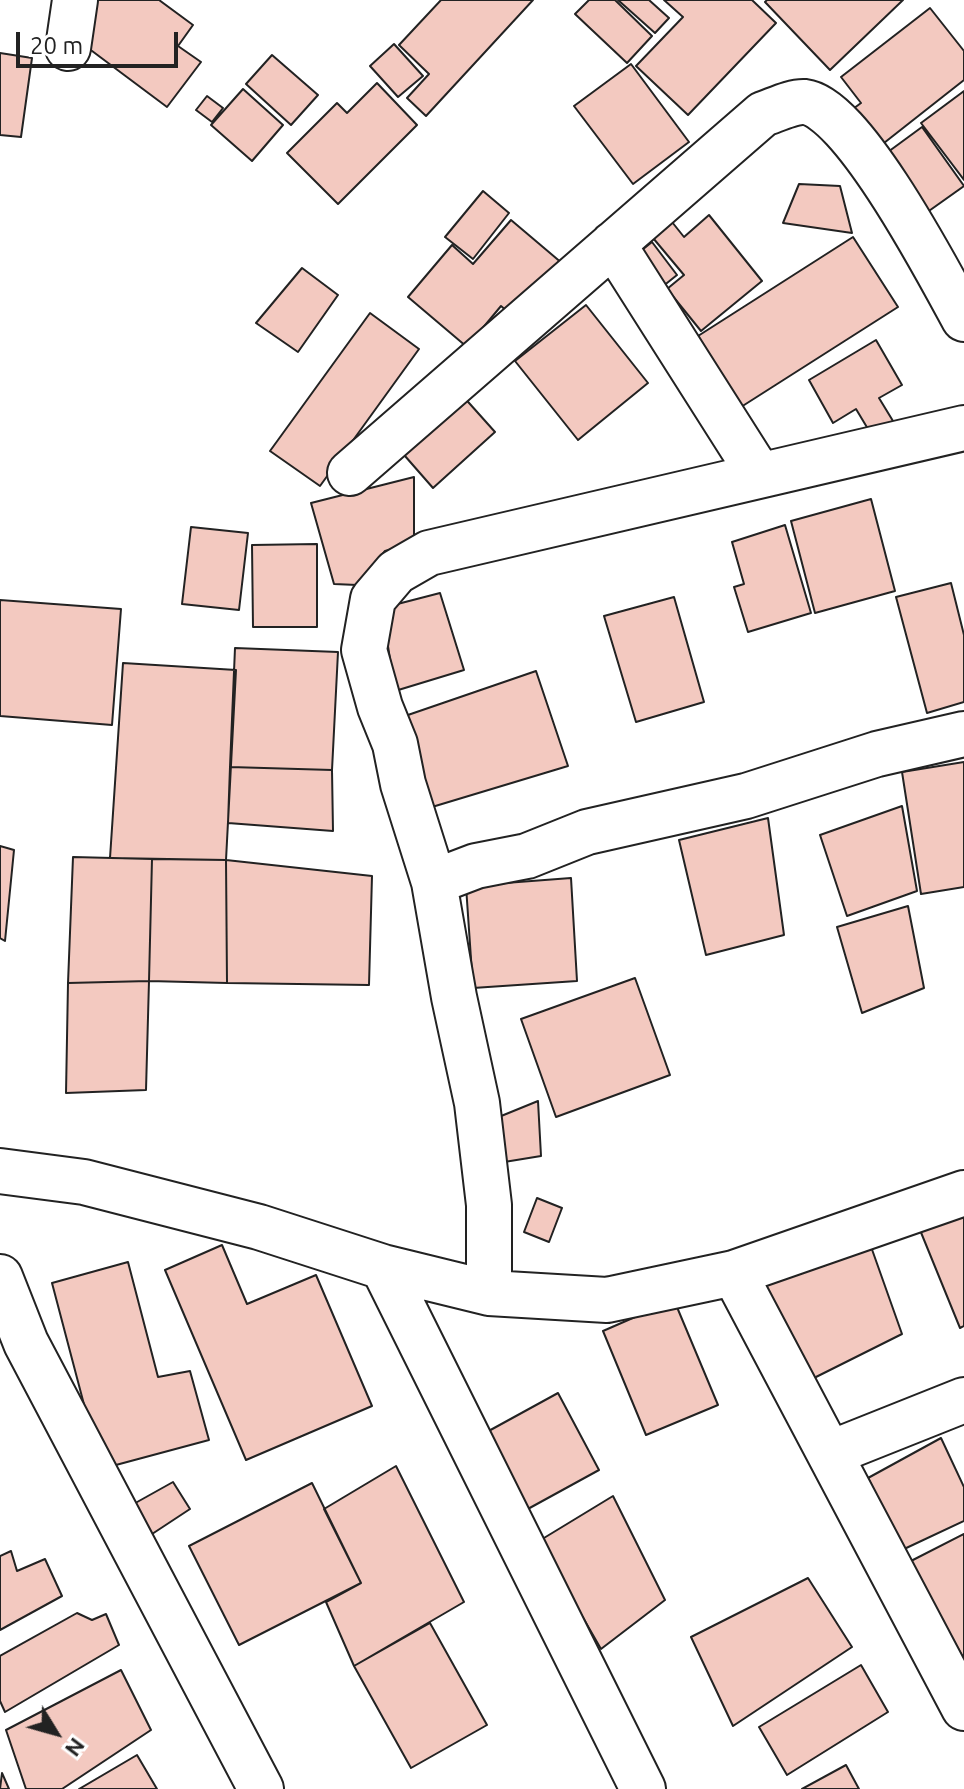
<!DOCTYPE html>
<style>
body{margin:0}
#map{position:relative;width:964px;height:1789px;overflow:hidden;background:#fff;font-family:Ubuntu,sans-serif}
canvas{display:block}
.north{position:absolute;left:16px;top:1693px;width:80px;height:80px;-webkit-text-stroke:6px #fff;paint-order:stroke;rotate:127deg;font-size:22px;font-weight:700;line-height:32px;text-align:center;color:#222}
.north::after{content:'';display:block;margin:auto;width:28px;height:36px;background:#222;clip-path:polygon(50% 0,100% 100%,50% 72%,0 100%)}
.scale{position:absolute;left:16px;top:32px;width:162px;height:36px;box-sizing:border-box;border:4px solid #222;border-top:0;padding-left:10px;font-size:24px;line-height:28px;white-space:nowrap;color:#222;-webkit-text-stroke:6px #fff;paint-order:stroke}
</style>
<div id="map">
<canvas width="964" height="1789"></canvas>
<div class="north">N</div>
<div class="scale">20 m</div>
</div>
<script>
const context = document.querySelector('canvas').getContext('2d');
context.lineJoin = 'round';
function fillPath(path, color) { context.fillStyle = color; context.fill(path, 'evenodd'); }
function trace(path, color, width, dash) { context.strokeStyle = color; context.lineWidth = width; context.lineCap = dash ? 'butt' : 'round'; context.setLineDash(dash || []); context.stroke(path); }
const building = new Path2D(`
 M98,0H159L193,25L178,46L201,62L167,107L72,36Z
 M441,0H533L426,116L407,98L429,74L399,45Z
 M589,0H615L652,36L627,63L575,14Z
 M618,0H649L669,18L655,33Z
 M664,0H752L776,23L688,115L636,66L683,17Z
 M767,0H903L830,70L765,2Z
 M930,8L964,51V80L870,154L842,117L861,103L841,77Z
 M394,44L423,76L398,97L370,66Z
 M0,53L32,58L21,137L0,135Z
 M272,55L318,95L291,125L246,84Z
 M631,64L689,142L633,184L574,106Z
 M377,83L417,125L338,204L287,153L337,103L347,113Z
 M243,89L283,125L252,161L211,125Z
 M964,91V180L921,123Z
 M207,96L223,108L212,122L196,110Z
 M922,127L964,186L919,218L877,160Z
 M799,184L840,186L852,233L783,223Z
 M483,191L509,213L473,259L445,237Z
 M709,215L762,281L701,331L667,289L684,275L648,232L668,217L684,237Z
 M511,220L563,264L516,319L501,306L467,347L408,297L452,245L473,264Z
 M853,237L898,307L741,407L698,336Z
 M652,242L677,275L652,295L627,262Z
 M302,268L338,295L298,352L256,323Z
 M586,305L648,383L578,440L515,361Z
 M370,313L419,349L320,486L270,451Z
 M876,340L902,385L879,398L893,421L871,434L856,409L833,423L809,380Z
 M453,385L495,432L433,488L391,440Z
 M414,477V543L385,551L357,585L334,584L311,503Z
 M871,499L895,591L815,613L791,521Z
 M785,525L811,613L748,632L734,587L744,584L732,542Z
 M191,527L248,533L239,610L182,604Z
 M317,544V627H253L252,545Z
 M951,583L964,635V702L927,713L896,597Z
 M440,593L464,670L395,691L382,608Z
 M674,597L704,702L636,722L604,616Z
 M0,600L121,609L112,725L0,716Z
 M235,648L338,652L332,770L230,767Z
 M123,663L236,670L226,860L110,858Z
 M536,671L568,766L432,807L405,716Z
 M964,762V887L921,894L902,772Z
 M230,767L332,770L333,831L228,823Z
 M902,806L917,891L847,916L820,835Z
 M768,818L784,935L706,955L679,840Z
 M0,846L14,850L5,941L0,938Z
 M73,857L152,859L149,981L68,983Z
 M152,859L226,860L227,983L149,981Z
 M226,860L372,876L369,985L227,983Z
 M571,878L577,981L473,988L466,886Z
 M908,906L924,988L862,1013L837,927Z
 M635,978L670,1075L556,1117L521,1019Z
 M149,981L146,1090L66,1093L68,983Z
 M538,1101L541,1156L492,1164L484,1123Z
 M537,1198L562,1208L549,1242L524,1232Z
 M964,1214V1326L960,1328L920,1230Z
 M869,1241L902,1334L812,1379L756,1286Z
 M222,1245L247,1304L316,1275L372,1406L246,1460L165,1270Z
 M128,1262L158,1377L190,1371L209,1440L101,1469L52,1283Z
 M674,1300L718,1405L646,1435L603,1331Z
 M558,1393L599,1470L526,1510L485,1433Z
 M941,1438L964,1487V1521L902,1550L868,1478Z
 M396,1466L464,1602L354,1666L326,1602L361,1583L324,1509Z
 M173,1482L190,1509L146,1538L130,1506Z
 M312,1483L361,1583L239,1645L189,1546Z
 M613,1496L665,1600L601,1649L539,1541Z
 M964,1534V1659L909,1562Z
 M11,1551L17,1571L45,1559L62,1596L0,1630V1556Z
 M808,1578L852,1647L733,1726L691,1637Z
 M77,1613L92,1620L106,1614L119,1645L5,1712L0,1701V1656Z
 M430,1623L487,1725L411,1768L354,1666Z
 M861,1665L888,1712L787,1775L759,1727Z
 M121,1670L151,1730L62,1789H26L6,1730Z
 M137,1755L157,1789H79Z
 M846,1765L859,1789H802Z
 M2,1773L9,1789H0Z`);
fillPath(building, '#f3c9c0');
trace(building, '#222', 2);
const minor = new Path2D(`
 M68,48L75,0
 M613,244L759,474
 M350,473L763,114C775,110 793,101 805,102C853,108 940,275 964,319
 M434,882L476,866L527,856L587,832L746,796L877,754L964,734
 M0,1171L84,1182L259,1227L383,1267L489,1293L607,1300L734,1273L964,1193
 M383,1267L643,1789
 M734,1273L964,1708
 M0,1277L26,1343L261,1789
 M489,1293V1205L477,1103L454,997L434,882L403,784L395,744L380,707L364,650L373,599L396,572L429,553L964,428
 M831,1453L964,1400`);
trace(minor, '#222', 48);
trace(minor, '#fff', 44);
</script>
